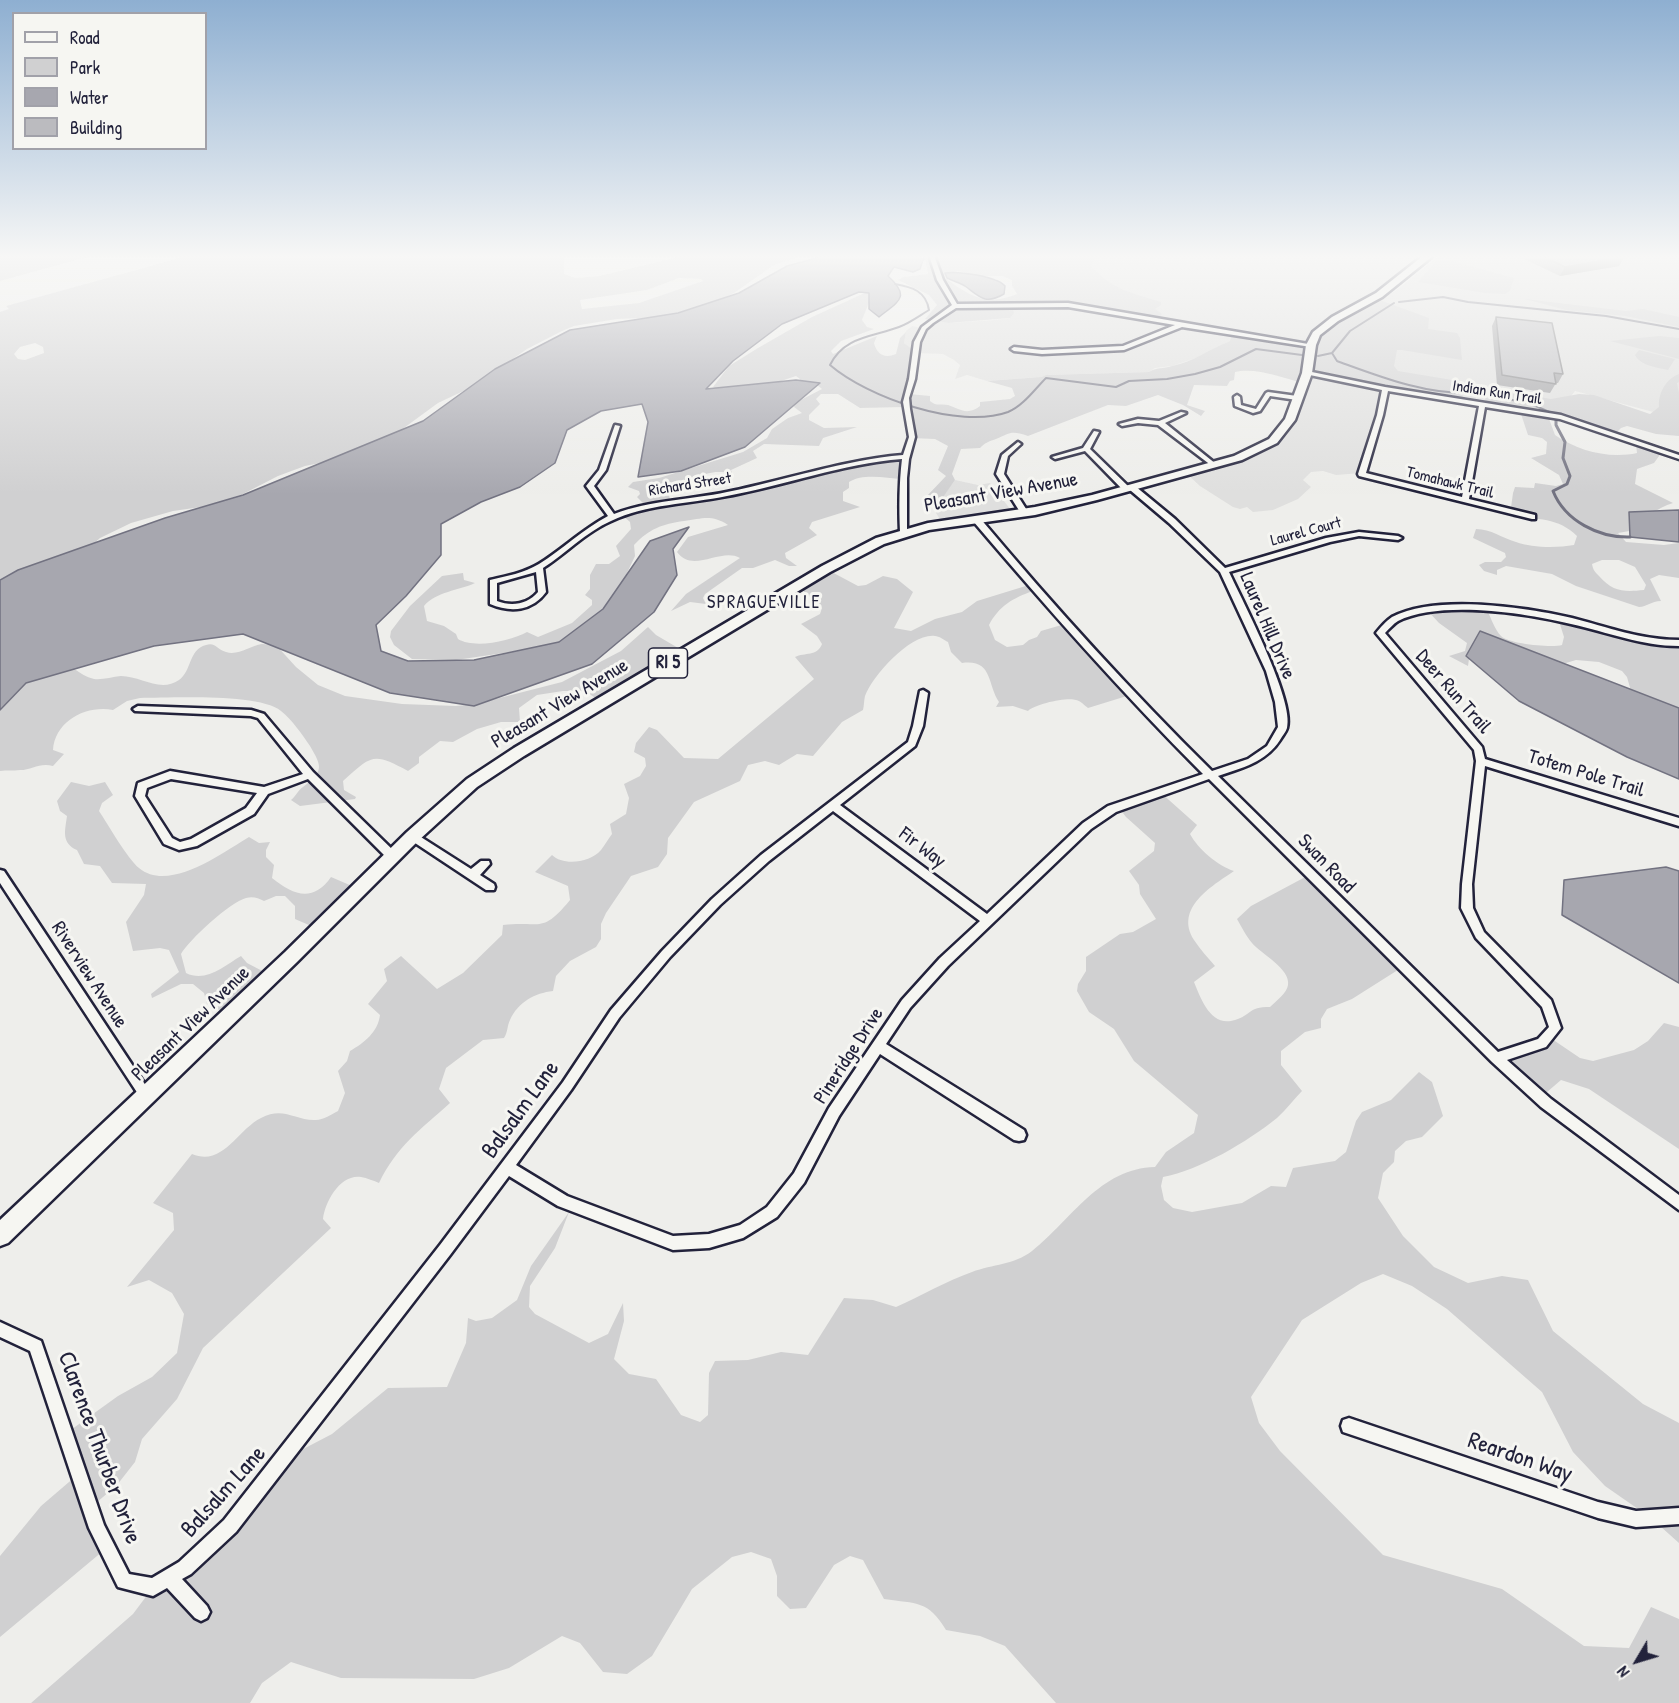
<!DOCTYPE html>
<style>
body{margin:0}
#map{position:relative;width:1679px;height:1703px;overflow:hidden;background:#eeeeeb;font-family:"Patrick Hand",sans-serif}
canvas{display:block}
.legend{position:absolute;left:12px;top:12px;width:195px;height:138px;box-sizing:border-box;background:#f6f6f2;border:2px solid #a1a1a9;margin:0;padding:8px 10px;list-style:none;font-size:18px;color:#22223b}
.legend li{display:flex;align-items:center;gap:12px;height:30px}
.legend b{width:30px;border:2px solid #a1a1a9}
.north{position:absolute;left:1607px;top:1631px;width:60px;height:60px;-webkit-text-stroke:4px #f6f6f2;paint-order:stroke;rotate:232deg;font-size:16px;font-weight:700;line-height:24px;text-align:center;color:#22223b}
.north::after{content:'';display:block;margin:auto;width:21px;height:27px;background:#22223b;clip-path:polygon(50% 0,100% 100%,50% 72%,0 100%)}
</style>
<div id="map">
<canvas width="1679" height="1703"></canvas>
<ul class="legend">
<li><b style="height:8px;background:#f6f6f2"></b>Road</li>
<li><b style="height:16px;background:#d0d0d1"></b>Park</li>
<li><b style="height:16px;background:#a7a7af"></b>Water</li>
<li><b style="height:16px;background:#bbbbbf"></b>Building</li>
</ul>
<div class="north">N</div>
</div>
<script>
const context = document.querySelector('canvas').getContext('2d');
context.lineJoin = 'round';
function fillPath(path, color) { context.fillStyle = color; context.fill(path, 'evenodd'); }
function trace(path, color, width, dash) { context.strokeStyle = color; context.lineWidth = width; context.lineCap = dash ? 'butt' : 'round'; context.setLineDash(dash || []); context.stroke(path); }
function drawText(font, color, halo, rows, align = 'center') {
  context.font = font + ' "Patrick Hand",sans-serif'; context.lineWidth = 6; context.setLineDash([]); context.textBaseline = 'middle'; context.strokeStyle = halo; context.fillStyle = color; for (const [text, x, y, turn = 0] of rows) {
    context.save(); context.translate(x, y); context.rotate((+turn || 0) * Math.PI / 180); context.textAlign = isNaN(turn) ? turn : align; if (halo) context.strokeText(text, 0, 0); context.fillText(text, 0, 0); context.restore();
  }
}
fillPath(new Path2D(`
 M1095,255H1431L1312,347L1230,341L1199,357L1172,366L1155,368L1149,372L1047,375L1041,377L987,381L967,375L955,379L960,365L954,360L943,354L914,353L904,343L906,331L912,326L921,328L931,320L948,323L994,320L1010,318L1012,306L1130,293L1104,281L1091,265Z
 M1440,255H1679V397L1668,416L1575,391L1559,412L1383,384L1347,318L1395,291Z
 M1307,374L1385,390L1361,473L1336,475L1323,471L1311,472L1303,480L1311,487L1298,499L1273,510L1253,512L1247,507L1240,509L1233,507L1200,486L1187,474L1254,451L1286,426Z
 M955,480L978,485L990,483L1014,514L943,524L936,513V506Z`), '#dfdfde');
fillPath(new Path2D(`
 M0,255H95L0,281Z
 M190,255H564V274L576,278L599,276L687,255H804L774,265L734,293L719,301L668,317L617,319L574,326L562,331L527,349L474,386L438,403L382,444L350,457L305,466L278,476L243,494L208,506L173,511L131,523L100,538L84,552L0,582V312L9,309L6,306ZM679,278L701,279L703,281L639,303L582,309L580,300L647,290ZM35,343L43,347L44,353L25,360L18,359L14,354L20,347Z
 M924,255H1095L1091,265C1108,288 1134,294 1161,302V305L1155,309L1162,314L1157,320L1067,305L1012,306L1014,313L1010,318L948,323L925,319L937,305L929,295L898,280L903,277L928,274ZM958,271L979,276H1002L1012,280V286L1017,294C984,307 971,296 945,278L946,275Z
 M1437,260L1455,262L1514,278L1510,291L1505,294L1485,293L1418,282Z
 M869,291L872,295L862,320L867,327L874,329L841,341L831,351L833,354L877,336L874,343C877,354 884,359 896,354L900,338L906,332L904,343L913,350L909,394L930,396V401C937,407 941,403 948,405C960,409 967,416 980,406V402L1010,399L1015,396L1012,388L987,381L1041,377L1046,375L1149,372C1156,367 1163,369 1172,366C1193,362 1210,349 1230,341L1232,335L1312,347L1325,327L1374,298L1429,318L1428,329L1457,333L1460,338L1462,360L1402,350H1397L1394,366L1398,371L1464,382L1462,402L1307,374L1303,383C1282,378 1256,367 1235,372L1234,380L1230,381L1227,386L1194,385L1187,405L1205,411L1201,416L1183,405L1158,395L1126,406L1108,405L1028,436C1011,430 1010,433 996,439C988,442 986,442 980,448L961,449L952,474L955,480L937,506L926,497L946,476L938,470L948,446L935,439L911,438L904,407L860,408L838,394H821L816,399L820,404L809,415V420L824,428L857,427L823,438L819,446L764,444L753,451L757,458L731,470L732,473C713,471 710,472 694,479C684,483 675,481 667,489L671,502L755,488L791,476L873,459L904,457L902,479C886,478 863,473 849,482V488L843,492V501L860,507L812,522L809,528L817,535L785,553L786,558L797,566H789L775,560L753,568H742L705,594L703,598L706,604L690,602L671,611L686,594L740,558C721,547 693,574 677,552L688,537L728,525C711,514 702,519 684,521C662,524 649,529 634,545L635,556L620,588L594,620L558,645L456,660L412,659L394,645L390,637L391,631L410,606L442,576L463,573L464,580L475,583C458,591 437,591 424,606L427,621L444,626L456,634L458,639C474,649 511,641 527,632L538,637L572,623L592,605V600L585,595L590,589V575L596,564H609L620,556L616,546L631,529L630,522L621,514L646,506L637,497L640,494L639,491L628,487L633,482L659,478L743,452L767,438L772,429L788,418L802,413L794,407L795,403L822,389L816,384L799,382L800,379L796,376L745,393L726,395L713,387L729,366L758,348L812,317Z
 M1525,299L1626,311L1643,309L1679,317V327L1625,316L1566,310Z
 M1659,336L1679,338V359L1610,341Z
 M1639,350L1675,359L1668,370C1656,367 1641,366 1635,355Z
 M1679,374V382L1677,383L1679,393V436L1656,434L1627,426L1621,428L1614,435L1583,424L1548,416L1555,435C1578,451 1609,459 1637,453L1636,444L1662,452L1654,463L1637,469L1635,484L1673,503C1657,508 1646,517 1635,530L1618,533L1626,542L1664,545L1679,543V578L1659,575L1650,579L1661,601C1651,601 1647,607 1639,607L1576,586L1552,574L1506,566L1497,570V575L1484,571L1479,565L1485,562H1501L1506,557L1505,553L1473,538L1476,529C1491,529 1502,538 1516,542C1532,548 1557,548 1574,545L1577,536C1559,518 1536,518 1514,518L1510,515L1513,493L1515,487L1534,488L1535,483L1556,486L1563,484L1559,475L1531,458L1546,454L1547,442L1542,438L1528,435L1520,411L1486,406L1485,398L1488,388L1551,399L1579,394L1594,395L1650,414L1659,407C1658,393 1666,379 1679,374ZM1602,560H1619L1635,567L1646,585L1644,590C1624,592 1613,592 1599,576C1595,572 1593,570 1592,564Z
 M828,570L858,586L866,585L883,576L897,579L913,592L894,628L911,631L935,619L962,612L977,601L1029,585L1033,591C1013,598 999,606 989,625L995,640L1007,647L1023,645L1029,640L1037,637L1041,631L1065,624L1130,695L1088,708C1084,705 1081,701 1076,700C1067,697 1035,704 1028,711L1013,706L996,707L999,702C987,684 993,659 962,663L951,652L948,642C944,640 939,636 935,636C911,633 873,675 865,696C864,700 864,706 863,710L842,722L813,756L797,754L779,765L765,761L748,765L740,781L694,802L668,838L667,854L658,867L631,876L606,913L601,924V939L596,947L570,961L556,976L553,991C535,993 518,1002 510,1020C507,1026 508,1032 504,1038L483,1040L446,1068L439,1089L450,1103C420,1130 397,1146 379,1183C374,1181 367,1178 361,1177C340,1174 325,1202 323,1219L331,1228L203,1348L177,1399L142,1439L135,1462L117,1485L89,1509L103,1551L0,1637V1556L41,1506L76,1476L68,1432L118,1396L152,1377L177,1353L184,1314L172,1293L149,1280L127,1287L174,1230L173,1213L153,1203L192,1154C223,1167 237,1130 261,1118C284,1106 295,1121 316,1120C323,1120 332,1114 338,1111L345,1093L338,1071L347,1061L350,1051C364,1043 378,1032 380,1015L368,1004L387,981L384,969L401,956L437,989L463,973L502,935L503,925C542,921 542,934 570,900L568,886L535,872L552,855C563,866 590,863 601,850C605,845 608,839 612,834L610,824L626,814L629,798L624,784L640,776L646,766L645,758L634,752L636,743L649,727L657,730L684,758L718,759L814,679L795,657C805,652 817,657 822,644L817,636L801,624L820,614L822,608L799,587Z
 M1431,609L1487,610C1491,618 1495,630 1501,636C1509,644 1552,648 1562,645L1564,637L1558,618L1644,638L1679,643V713L1639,699L1631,691L1627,677L1622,671L1599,662L1576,660L1556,666L1470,652L1468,666L1449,656L1465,651L1467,643L1439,623L1427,610Z
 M648,627L656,635L685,652L603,703L585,691H563L537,695L519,708L520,722H501L477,729L453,742L440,741L419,757V763L408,771C373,752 372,755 343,781L344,790L356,797L355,799L300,806L291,800C296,796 298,790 303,787C323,771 323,768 310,746C302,734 292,720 281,711C259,693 170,698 140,698L127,701L113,710C86,705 55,721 53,750L64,754L53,766C40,762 32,770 20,770C13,771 7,770 0,771V704L7,695L38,674L73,668C80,673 86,677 94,679C102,680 112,677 121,676C141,676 160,693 179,680C192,671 188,650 206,645C216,642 217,650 226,652C238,656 250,646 262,644C266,644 271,645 276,645L296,667L318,685L345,696L402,704L456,706L476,704L562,682L621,651Z
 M71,782L89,786L105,782L113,795L102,803L99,811C109,826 127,858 139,868C169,893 222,853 249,837L259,843L270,842L266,850V857L274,865L272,878C293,895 313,903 331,877L359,889L318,929L295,919V906L285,896H276L264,901C258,898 253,896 246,898C230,902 189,940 181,954L186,973C206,983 224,966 241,956L247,963L270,975L230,1015L207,1004L204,993L193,984H181L152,998L151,994L179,972L169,950L160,948L133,951L126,922L144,895L146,884L112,883L100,866L84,864L77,850C61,843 65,831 67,816L60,811L57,801Z
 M1160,792L1197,825L1190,834C1198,849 1218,866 1234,871C1212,886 1174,908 1194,940C1200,949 1208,958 1215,966L1194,982C1201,999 1211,1028 1235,1020C1252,1015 1247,1007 1270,1007C1276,1001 1287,993 1288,985C1291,969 1260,953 1252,943C1246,936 1241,926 1237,919L1251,906L1309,875L1401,968L1352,999L1327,1009L1321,1019V1028L1305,1032L1281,1051V1065L1302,1091C1294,1099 1286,1110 1277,1118C1247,1142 1200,1170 1163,1177L1161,1186L1164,1200L1173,1208L1192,1212L1242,1203L1271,1186L1286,1187L1293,1168L1335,1161L1346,1152L1356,1121L1362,1112L1391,1100L1419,1072L1432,1082L1443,1116L1422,1137L1406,1141L1395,1151L1394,1162L1383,1173L1378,1198L1403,1236L1434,1267L1468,1283L1502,1276L1528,1280L1553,1331L1643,1404L1679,1423V1543L1651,1518L1605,1486L1573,1452L1542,1392L1447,1309L1412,1286L1383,1274L1361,1283L1302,1320L1251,1397L1259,1423L1280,1451L1383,1555L1502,1589L1584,1646L1629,1648L1651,1607L1679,1619V1703H1056L1005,1646L980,1636L946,1630C928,1600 917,1604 884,1599L863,1560L850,1556L834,1565L806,1608L790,1609L777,1596V1576L771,1559L751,1552L732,1557L692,1589L652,1656L627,1674L603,1672L580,1643L562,1636L509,1668L474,1679L341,1678L291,1662L262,1683L250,1703H31L133,1614L148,1594L288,1457L332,1434L388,1388L447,1387L466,1343L468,1318L476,1321L492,1318L517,1300L531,1266L569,1212L555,1248L530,1286L529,1307L535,1314L589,1343L608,1334L623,1303L624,1321L614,1359L629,1374L656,1379L681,1415L700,1422L708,1415L709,1373L715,1361L748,1360L781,1352L808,1355L844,1298L873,1300L896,1307C921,1296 946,1281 972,1272C993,1264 1014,1265 1032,1251C1071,1220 1100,1168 1155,1167L1166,1152L1194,1133L1198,1115L1134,1061L1114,1029L1089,1012L1077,991L1078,984L1086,971V957L1120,934L1133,932L1156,919L1140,894L1139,885L1129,871L1154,851L1155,843L1126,817L1119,808Z
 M1664,1023L1679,1027V1149L1589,1089L1561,1080L1540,1098L1499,1057L1549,1037L1580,1058L1593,1061L1634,1050L1648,1041Z`), '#d0d0d1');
const water = new Path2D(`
 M828,255H917L923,260L920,269L913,272L894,267L888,276C911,297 899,301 879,317L869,309V293L859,292L782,324L733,361L706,389L796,380L820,383L745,447L681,471L638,477L648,422L642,404L601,411L567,430L555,463L520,487L481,502L441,524V555L406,596L376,625L381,651L408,661L474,660L559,642L603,609L650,541L689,527L673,549L677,575L654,612L592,664L474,706L390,693L243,634L154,646L26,683L0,710V580L18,570L165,518L243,495L423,421L495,369L570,330L678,313L739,293L787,266Z
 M945,273C958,271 996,276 1005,286L1004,294C985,305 980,297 965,286C960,283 953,281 947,278Z
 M1679,510V542L1630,537L1629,512Z
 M1480,631L1679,708V779L1627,757L1519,701L1466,656Z
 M1666,867L1679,871V983L1562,915L1564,880Z`);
fillPath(water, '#a7a7af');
trace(water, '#727281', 1.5);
trace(new Path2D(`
 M923,260L926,255
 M895,284C912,287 926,291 929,310C919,316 910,323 899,327C873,337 844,336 830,365C867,397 959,430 1008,412C1023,406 1035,389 1046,378L1116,387L1129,381L1167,379L1195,374L1220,367L1256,349L1302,355
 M1399,302L1443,297L1468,302L1606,316L1679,329
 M1332,353L1337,361C1381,377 1426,395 1474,393
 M1332,353L1350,331L1394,303
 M1318,356L1332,353
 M1479,394L1529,403L1556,415`), '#727281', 2);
trace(new Path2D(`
 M1556,419V425L1565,442L1563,458L1570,476L1567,484L1553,491C1565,521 1599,538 1630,537`), '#727281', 3);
const street = new Path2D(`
 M929,255H934L943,280L957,304L1068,303L1314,345L1311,347L1182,327L1124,350L1042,354L1014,351L1011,349L1014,347L1042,350L1123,346L1175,325L1068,307L956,308L933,323L926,329L920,342L915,379L909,398L910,409L915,437L909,459L907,478V534L900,532C899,508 899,484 902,459C842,464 786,485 727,496C688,504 647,504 611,521C586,532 566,553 543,568L546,592C532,611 511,613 490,604V580C507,576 524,573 539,564C563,549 583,529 608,516L586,486L599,470L615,425L620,426L606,470L594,486L614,514C651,500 690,500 727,492C787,480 843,460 903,455L909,437L903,402L909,379L914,342L922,327L952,305L937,280ZM536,572L538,592C528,604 512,607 497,601V583Z
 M1307,371L1385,387L1561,415L1679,455V459L1560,419L1485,407L1469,499L1535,515V519H1532L1359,476L1358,474L1377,415L1382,390L1305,374V372ZM1388,391L1479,406L1462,497L1366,473L1383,415Z
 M1268,392L1297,396L1300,398L1297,400L1270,396L1260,411L1253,413L1235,406L1234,397L1237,395L1240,397L1241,405L1256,409L1266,393Z
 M1181,412L1186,413L1165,423L1216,464V466H1212L1158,425L1138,423L1122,426L1119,424L1138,419L1159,421Z
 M1094,431L1099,432L1090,449L1129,487L1135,486L1175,519L1225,568L1326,538L1359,532L1398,536L1402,538L1398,540L1359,536L1330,542L1229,572C1242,600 1295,701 1287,728C1286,732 1282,736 1280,740C1266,762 1242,768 1218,776L1498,1052L1538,1039L1549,1027L1542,1007L1476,938L1461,908L1462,884L1476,761L1474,750L1376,633C1380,628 1386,621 1392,617C1437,594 1524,607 1572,618C1607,627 1642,640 1679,640V646C1642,646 1607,632 1571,624C1525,613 1441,600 1398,621C1393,624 1389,629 1385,633L1482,747L1485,759L1679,818V826L1485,766L1472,884L1473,908L1484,932L1551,1000L1561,1028L1546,1047L1507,1060L1551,1099L1679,1195V1210L1541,1107L1492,1062L1209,779L1116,812L1091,829L948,966L910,1008L886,1044L1024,1130L1026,1135L1024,1140L1019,1141L1014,1140L880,1054L839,1116L804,1183L777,1217L743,1238L709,1248L673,1250L558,1206L509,1176L450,1255L236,1532L191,1574L182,1579L207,1606L210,1612L207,1618L201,1621L195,1618L167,1588L153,1596L118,1587L89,1528L30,1351L0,1337V1322L41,1341L104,1525L129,1574L152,1578L179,1562L224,1520L440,1245L563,1082L611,1010L662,951L712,899L761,855L908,742L913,726L920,691L923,690L928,693L923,726L915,746L840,805L987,914L1083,823L1108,806L1203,774C1122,693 1047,608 973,521V517H979C1053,605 1130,690 1212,771L1248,759L1267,746L1278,727L1275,702L1266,671L1220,572L1169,523L1130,490L1124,491L1085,451L1055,459L1052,457L1083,448ZM833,811L980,921L940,958L902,1000L829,1108L794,1173L767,1207L740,1225L709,1234L673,1236L567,1196L516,1165L571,1090L619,1018L670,957L720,905L769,861Z
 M1018,442L1021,444L1008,456L1004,474L1028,512L1024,514L1020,512L996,474L1002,455Z
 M138,706L251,710L264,714L313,772L397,854L398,857L397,860H389L308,779L268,794L254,814L197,846L179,850L164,844L135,796L138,783L170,771L264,787L303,774L258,718L251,716L135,711L133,709ZM171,779L257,793L246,808L191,839L180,842L172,838L145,796L147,788Z
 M413,832L471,869L481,861H489L490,864L480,875L494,884L495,887L494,890H486L409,839L408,836L409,833Z
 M0,870L4,871L150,1092L152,1096L150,1100L146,1102L142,1100L0,883Z
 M1349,1418L1598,1502L1636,1511L1679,1508V1524L1636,1527L1598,1518L1349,1434L1343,1432L1341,1426L1343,1420Z`);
const primary = new Path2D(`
 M1424,255H1434L1382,297L1338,321L1320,335L1316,345L1312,373L1295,420L1277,443L1242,460L1097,500L1035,515L929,530L884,544L830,572L524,756L477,787L419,840L297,962L8,1243L0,1246V1220L285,952L407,832L467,779L514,748L822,566L876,538L928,523L1035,507L1092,495L1234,456L1269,439L1285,419L1302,373L1306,345L1313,332L1332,317L1376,293Z`);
trace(street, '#22223b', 5);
trace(primary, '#22223b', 5);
fillPath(street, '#f6f6f2');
fillPath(primary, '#f6f6f2');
fillPath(new Path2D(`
 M1523,255H1619L1624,257L1619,266L1560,276L1522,258Z
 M1496,317L1563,374L1558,383H1556L1550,393L1497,385L1492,326Z`), '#a1a1a4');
fillPath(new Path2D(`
 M1624,257L1619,266L1560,276L1565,267Z`), '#838386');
const building = new Path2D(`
 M1540,255H1619L1624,257L1565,267Z
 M1496,317L1552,323L1563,374L1554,373L1556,384L1502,375Z`);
fillPath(building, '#bbbbbf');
trace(building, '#838386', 1.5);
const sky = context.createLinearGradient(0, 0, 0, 494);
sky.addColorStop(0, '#8eafd1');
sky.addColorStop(0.52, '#f7f7f6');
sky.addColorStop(1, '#f7f7f600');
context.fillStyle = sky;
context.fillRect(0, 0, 1679, 494);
drawText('16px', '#22223b', '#f6f6f2', [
 ["Indian Run Trail",1497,393,9],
 ["Tomahawk Trail",1450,483,14],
 ["Richard Street",690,485,-9],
 ["Laurel Court",1306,532,-15]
]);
context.letterSpacing = '1.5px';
drawText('18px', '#22223b', '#f6f6f2', [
 ["SPRAGUEVILLE",764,603]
]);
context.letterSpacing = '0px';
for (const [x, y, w] of [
 [668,663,39]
]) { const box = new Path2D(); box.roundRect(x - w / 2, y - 15, w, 30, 4.5); context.fillStyle = '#f6f6f2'; context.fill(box); trace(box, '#22223b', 1.5); }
drawText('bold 18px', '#22223b', null, [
 ["RI 5",668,663]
]);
drawText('20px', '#22223b', '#f6f6f2', [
 ["Pleasant View Avenue",1001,493,-10],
 ["Laurel Hill Drive",1267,626,67],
 ["Deer Run Trail",1453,692,49],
 ["Pleasant View Avenue",560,704,-31],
 ["Totem Pole Trail",1586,774,17],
 ["Fir Way",922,848,37],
 ["Swan Road",1326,864,46],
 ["Riverview Avenue",89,975,57],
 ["Pleasant View Avenue",191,1024,-44],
 ["Pineridge Drive",849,1056,-57]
]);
drawText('24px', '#22223b', '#f6f6f2', [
 ["Balsalm Lane",521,1110,-54],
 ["Clarence Thurber Drive",99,1448,70],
 ["Reardon Way",1520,1458,19],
 ["Balsalm Lane",224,1492,-48]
]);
</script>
